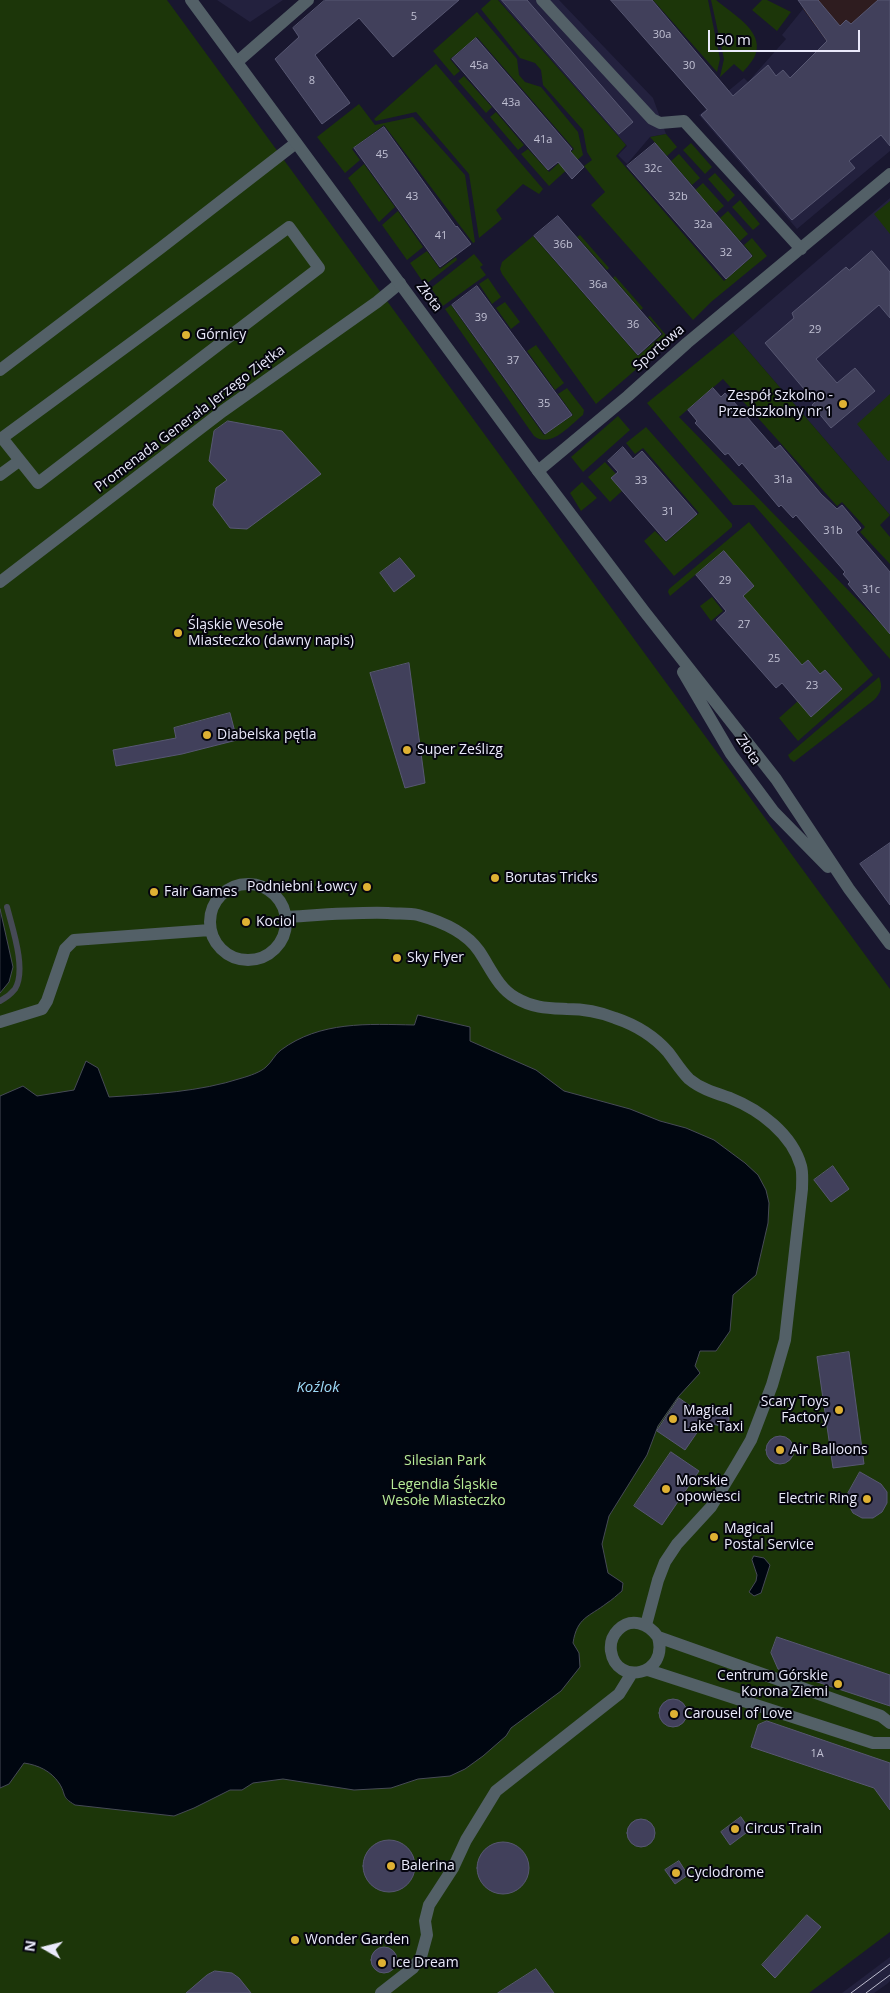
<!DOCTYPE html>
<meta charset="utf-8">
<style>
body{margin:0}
#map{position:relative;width:890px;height:1993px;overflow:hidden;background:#19172f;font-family:"Open Sans",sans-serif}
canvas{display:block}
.north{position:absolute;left:20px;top:1923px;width:50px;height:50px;-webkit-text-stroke:4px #05050e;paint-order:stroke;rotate:278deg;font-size:14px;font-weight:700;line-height:20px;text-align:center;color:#eaeafb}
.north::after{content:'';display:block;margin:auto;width:18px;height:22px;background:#eaeafb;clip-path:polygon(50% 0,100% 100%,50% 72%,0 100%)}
.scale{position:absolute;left:708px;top:30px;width:152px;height:22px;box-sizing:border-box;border:2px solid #eaeafb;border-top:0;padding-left:6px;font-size:15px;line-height:18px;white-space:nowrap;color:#eaeafb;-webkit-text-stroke:4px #05050e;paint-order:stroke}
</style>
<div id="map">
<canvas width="890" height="1993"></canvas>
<div class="north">N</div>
<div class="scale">50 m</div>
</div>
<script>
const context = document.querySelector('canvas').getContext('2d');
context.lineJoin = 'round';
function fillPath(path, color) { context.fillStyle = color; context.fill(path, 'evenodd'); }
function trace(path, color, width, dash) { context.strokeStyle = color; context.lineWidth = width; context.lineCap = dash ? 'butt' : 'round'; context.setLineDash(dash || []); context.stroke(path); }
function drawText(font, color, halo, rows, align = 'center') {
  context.font = font + ' "Open Sans",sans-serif'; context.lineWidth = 4; context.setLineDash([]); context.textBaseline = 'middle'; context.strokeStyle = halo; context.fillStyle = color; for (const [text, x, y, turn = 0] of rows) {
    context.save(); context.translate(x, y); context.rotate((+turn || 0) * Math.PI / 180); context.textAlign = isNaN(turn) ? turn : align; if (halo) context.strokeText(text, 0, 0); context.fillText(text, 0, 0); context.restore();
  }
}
fillPath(new Path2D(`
 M810,0H890L841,62L803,9Z`), '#2e1c1f');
fillPath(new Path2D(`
 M217,0H283L250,22Z
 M499,0H559L653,98L666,134L650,137L627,164L618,155L627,146Z
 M803,9L841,61L890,82V151L797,229L699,115L744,78L748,82L786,39L782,35Z
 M890,198V515L733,333Z
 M890,1957V1981L887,1984L874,1993H842Z`), '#23213e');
fillPath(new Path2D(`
 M0,0H167L890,989V1932L809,1993H0Z
 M491,0H498L626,145L616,156L724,281L753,256L744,245L752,238L767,256L711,302L693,320L591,205L605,192L584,166L592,160L587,152L583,130L543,85L541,70L535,63L520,58L481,9Z
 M653,0H708L720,59L717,72Z
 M711,0H716C731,13 763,30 756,53C754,60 747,67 743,72L734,64L720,77L724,59Z
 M762,0H767L791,12L777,31L752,10Z
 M477,12L517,59L519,75L525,82L541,87L578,132L583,155L549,186L521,154L528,149L549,172L574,149L477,37L450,59L460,71L454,76L433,51Z
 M436,64L543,189L539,194L523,184L496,210L502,219L479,238L469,174L416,112L376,121L374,119Z
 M464,76L492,107L486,113L458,81Z
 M359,104L375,125L413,117L465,175L475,242L473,243L384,125L352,149L360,160L345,173L317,137Z
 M496,112L524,145L518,150L490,117Z
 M666,134L677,147L667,156L650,137Z
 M691,143L712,167L705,174L683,150Z
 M679,154L700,178L692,185L671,161Z
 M364,164L395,207L379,222L348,178Z
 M715,173L735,195L728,202L708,179Z
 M703,183L724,206L716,213L695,190Z
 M740,200L760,224L753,230L732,207Z
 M890,201V234L874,214Z
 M398,211L423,247L407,260L382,225Z
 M728,211L748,234L740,241L720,218Z
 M580,235L609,268L607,270L577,237Z
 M533,236L638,356L663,334L648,317L650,316L670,340L596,404L502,274L500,269L502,262Z
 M427,251L440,269L456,257L457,260L425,285L410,263Z
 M474,254L483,265L480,267L486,275L443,306L431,288Z
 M615,276L643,308L641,310L613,278Z
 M488,278L501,297L492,304L479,284Z
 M505,302L520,322L511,329L496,308Z
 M451,305L544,435L573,415L558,394L567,388L584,410L583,415C570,425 551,449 534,436L445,309Z
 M733,333L890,515L880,525L890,537V564L860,532L865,527L842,502L837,506L723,379L679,417L890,633V659L754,505H733L647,403Z
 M536,345L564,383L555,390L527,351Z
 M890,394V460L888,461L857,424Z
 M618,416L630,430L583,472L571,457Z
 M646,427L732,524V527L674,576L644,541L655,531L666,542L699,513L643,448L635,454L626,443Z
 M605,462L616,474L611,478L622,491L610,502L588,477Z
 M582,482L597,498L581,511L570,493Z
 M749,522L873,675L798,741L779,718L798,701L811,716L842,689L826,670L820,674L808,660L802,665L743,596L753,586L724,551L670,596L668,592L669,589Z
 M712,597L723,611L711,621L700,606Z
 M879,677C883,687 881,693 874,700L794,762L790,759L788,755Z`), '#1c3609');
const water = new Path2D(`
 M0,909L13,967L9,982L0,993Z
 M418,1015L470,1027V1041L536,1070L564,1091L630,1109L660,1121L686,1128L714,1140L745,1163L758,1175L766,1190L769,1203L768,1223L756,1275L733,1295L730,1331L716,1351H700L695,1366L700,1373L678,1397L658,1426L647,1455L609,1516L602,1544L608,1573L623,1583L622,1591C617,1595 612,1600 607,1603C589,1617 577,1617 573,1643L579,1653L580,1667L561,1691L511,1728L506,1736L483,1756L465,1769L450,1776L418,1779L391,1788L354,1790L283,1779L253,1783L242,1790H230L194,1808L174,1816L75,1805C60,1796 67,1795 59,1783C51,1771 38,1765 24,1763L9,1784L0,1788V1096L23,1086L37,1096L74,1090L86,1061L98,1068L109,1097C154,1094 199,1092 242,1078C249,1076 261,1072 266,1067C272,1062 275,1054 281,1050C320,1021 368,1024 414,1025Z
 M754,1556L764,1558L770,1565L761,1593L754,1596L749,1592L756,1581L757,1575L752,1560Z`);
fillPath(water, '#000610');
trace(water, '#464a56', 1);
trace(new Path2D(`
 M0,1001C6,998 11,994 15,989C27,970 12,927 7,907`), '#464a56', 6);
const building = new Path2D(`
 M325,0H459L393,57L359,18L315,55L350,103L322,124L275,59L299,37L293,28Z
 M502,0H527L633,122L619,134Z
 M611,0H652L733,96L768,65L776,76L783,70L790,78L827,41L798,0H818L840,26L846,20L851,24L878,0H890V146L881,135L849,161L855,168L792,220L701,115L707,110Z
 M476,38L572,149L570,151L584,167L572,179L558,162L548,170L452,59Z
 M384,127L456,227L457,226L471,244L440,267L354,148Z
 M655,143L752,256L726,279L627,166Z
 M558,216L661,334L638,355L534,236Z
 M872,251L890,272V318L879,305L816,359L837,383L855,368L875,391L831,428L812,405L815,402L765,343L794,318L792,313L846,267L849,270Z
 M477,286L572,415L545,434L452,305Z
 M713,388L721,397L725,393L732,402L733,401L775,449L780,445L821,494L837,509L842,505L861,528L856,532L890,572V634L848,584L850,582L843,574L845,572L796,515L793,518L781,505L779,507L742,463L739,466L728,453L725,455L695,423L697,421L688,410Z
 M228,421L282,431L321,474L247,529L230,528L213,505L216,488L227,480L209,461L214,431Z
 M623,447L633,459L642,451L697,514L666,541L611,478L618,472L608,461Z
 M724,551L754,586L743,596L802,665L808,660L820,674L825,670L842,689L811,717L782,683L776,688L716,620L726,611L696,575Z
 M400,558L415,576L394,592L380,573Z
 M409,663L425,783L405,788L370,673Z
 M230,713L237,740L182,754L116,766L113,750L176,738L174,728Z
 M890,843V905L860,864Z
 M833,1166L849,1189L831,1202L814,1180Z
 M849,1352L864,1464L833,1468L817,1357Z
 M679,1398L707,1418L685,1450L657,1431Z
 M720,1410L728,1412L729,1419L727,1428L706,1422Z
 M766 1450a14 14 0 1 1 28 0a14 14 0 1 1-28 0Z
 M671,1452L699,1471L662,1525L634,1506Z
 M860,1472L881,1484L887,1492V1503L882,1512L873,1518H862L853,1513L848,1504V1493Z
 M777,1637L890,1675V1706L778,1669L771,1653Z
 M659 1713a14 14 0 1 1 28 0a14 14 0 1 1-28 0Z
 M767,1721L890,1763V1810L874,1788L751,1747L758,1725Z
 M741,1817L750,1830L730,1845L721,1832Z
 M627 1833a14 14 0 1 1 28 0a14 14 0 1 1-28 0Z
 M363 1866a26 26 0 1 1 52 0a26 26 0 1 1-52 0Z
 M477 1868a26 26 0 1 1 52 0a26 26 0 1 1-52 0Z
 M679,1861L688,1875L675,1884L665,1870Z
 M807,1915L821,1927L775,1978L762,1965Z
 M371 1960a13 13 0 1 1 26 0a13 13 0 1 1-26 0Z
 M536,1969L554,1993H498Z
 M215,1971L232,1973L239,1978L251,1993H186L207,1975Z`);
fillPath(building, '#41405b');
trace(building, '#575772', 1);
trace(new Path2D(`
 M289,227L319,268L38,483L2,438Z
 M0,370L162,247L296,143
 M0,475L19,461
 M0,582L223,411L377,302L400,283
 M210 922a38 38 0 1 1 76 0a38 38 0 1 1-76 0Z
 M286,917C320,915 354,912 388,913C398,914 409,913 418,915C440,921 466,932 479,951C490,967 498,988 516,998C533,1008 548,1008 567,1009C582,1009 600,1012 615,1018C636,1025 653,1035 668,1052C675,1061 681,1071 689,1079C701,1089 715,1093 730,1098C760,1110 792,1134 801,1166C803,1173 802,1182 802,1189L785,1340L772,1385L751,1440L737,1464L711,1507L677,1544L665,1562L658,1580L646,1625
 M0,1022L42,1009L47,1001L65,949L74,940L210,930
 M658,1637C669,1676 616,1686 611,1651C610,1643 612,1636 618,1630C631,1617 648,1623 658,1637L881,1716L890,1723
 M648,1670L873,1743H890
 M381,1993L413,1968L421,1957L427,1935L425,1921L429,1905L453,1868L466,1840L496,1791L619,1694L632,1673`), '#536067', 12);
trace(new Path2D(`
 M542,0L652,119L660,123L684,121L801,249
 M237,62L308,0
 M538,471L628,396L687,343L890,174`), '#536067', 12);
trace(new Path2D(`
 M191,0L538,471L644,611L776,779L849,889L890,944
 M683,672L731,754L774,812L828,867`), '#536067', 12);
trace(new Path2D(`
 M851,1993L890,1964
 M866,1993L890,1975`), '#bebed0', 1);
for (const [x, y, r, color] of [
 [186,335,5,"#deb133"],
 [843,404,5,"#deb133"],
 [178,633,5,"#deb133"],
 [207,735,5,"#deb133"],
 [407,750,5,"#deb133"],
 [495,878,5,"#deb133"],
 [367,887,5,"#deb133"],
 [154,892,5,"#deb133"],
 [246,922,5,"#deb133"],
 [397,958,5,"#deb133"],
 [839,1410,5,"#deb133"],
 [673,1419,5,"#deb133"],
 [780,1450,5,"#deb133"],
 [666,1489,5,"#deb133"],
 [867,1499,5,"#deb133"],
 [714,1537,5,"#deb133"],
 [838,1684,5,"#deb133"],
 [674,1714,5,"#deb133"],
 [735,1829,5,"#deb133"],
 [391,1866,5,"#deb133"],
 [676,1873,5,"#deb133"],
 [295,1940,5,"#deb133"],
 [382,1963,5,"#deb133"]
]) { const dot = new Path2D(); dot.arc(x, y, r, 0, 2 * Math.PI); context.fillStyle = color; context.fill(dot); trace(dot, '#05050e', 2); }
drawText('11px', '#c0c0d3', null, [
 ["5",414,17],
 ["30a",662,35],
 ["45a",479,66],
 ["30",689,66],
 ["8",312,81],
 ["43a",511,103],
 ["41a",543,140],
 ["45",382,155],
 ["32c",653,169],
 ["43",412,197],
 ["32b",678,197],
 ["32a",703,225],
 ["41",441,236],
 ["36b",563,245],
 ["32",726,253],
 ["36a",598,285],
 ["39",481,318],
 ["36",633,325],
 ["29",815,330],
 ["37",513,361],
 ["35",544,404],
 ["31a",783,480],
 ["33",641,481],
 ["31",668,512],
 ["31b",833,531],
 ["29",725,581],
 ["31c",871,590],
 ["27",744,625],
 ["25",774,659],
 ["23",812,686],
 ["1A",817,1754]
]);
drawText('14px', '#eaeafb', '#05050e', [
 ["Złota",429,297,53],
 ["Sportowa",659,348,-41],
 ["Promenada Generała Jerzego Ziętka",190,419,-37],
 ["Złota",748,750,56]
]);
drawText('14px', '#eaeafb', '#05050e', [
 ["Górnicy",196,335],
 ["Zespół Szkolno -",833,396,"right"],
 ["Przedszkolny nr 1",833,412,"right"],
 ["Śląskie Wesołe",188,625],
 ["Miasteczko (dawny napis)",188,641],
 ["Diabelska pętla",217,735],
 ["Super Ześlizg",417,750],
 ["Borutas Tricks",505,878],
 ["Podniebni Łowcy",357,887,"right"],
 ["Fair Games",164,892],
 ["Kociol",256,922],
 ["Sky Flyer",407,958],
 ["Scary Toys",829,1402,"right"],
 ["Factory",829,1418,"right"],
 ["Magical",683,1411],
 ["Lake Taxi",683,1427],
 ["Air Balloons",790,1450],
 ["Morskie",676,1481],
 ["opowiesci",676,1497],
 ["Electric Ring",857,1499,"right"],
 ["Magical",724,1529],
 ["Postal Service",724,1545],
 ["Centrum Górskie",828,1676,"right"],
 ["Korona Ziemi",828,1692,"right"],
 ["Carousel of Love",684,1714],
 ["Circus Train",745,1829],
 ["Balerina",401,1866],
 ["Cyclodrome",686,1873],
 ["Wonder Garden",305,1940],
 ["Ice Dream",392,1963]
], 'left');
drawText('14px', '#b7ec98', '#05050e', [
 ["Silesian Park",445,1461],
 ["Legendia Śląskie",444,1485],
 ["Wesołe Miasteczko",444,1501]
]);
drawText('italic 15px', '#9dd9f7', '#05050e', [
 ["Koźlok",318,1388]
]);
</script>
